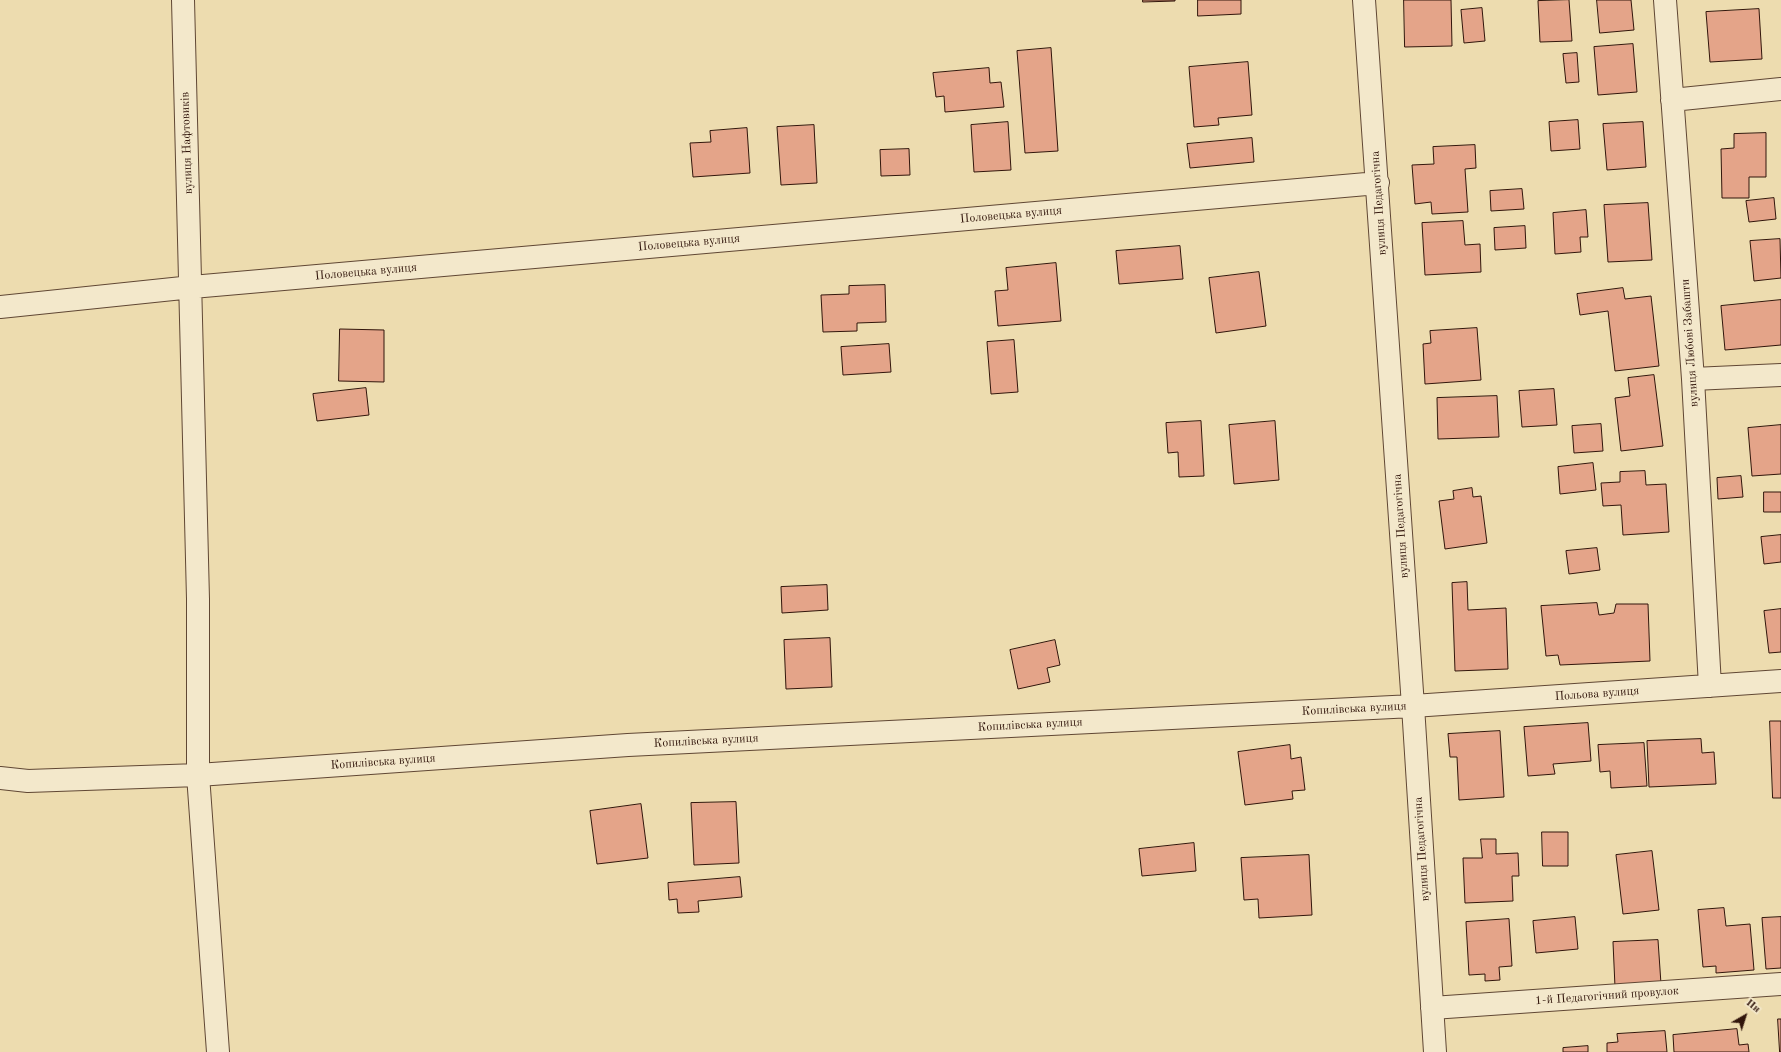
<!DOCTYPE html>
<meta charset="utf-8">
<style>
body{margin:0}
#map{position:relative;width:1781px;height:1052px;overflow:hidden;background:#eddcaf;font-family:"Old Standard TT",serif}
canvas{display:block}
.north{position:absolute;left:1725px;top:996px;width:40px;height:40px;-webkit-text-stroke:3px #f3e8cb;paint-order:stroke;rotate:39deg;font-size:11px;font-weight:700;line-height:16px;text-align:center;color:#31150b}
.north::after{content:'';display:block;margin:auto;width:14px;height:18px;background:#31150b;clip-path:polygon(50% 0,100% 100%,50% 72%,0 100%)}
</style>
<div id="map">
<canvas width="1781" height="1052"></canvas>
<div class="north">Пн</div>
</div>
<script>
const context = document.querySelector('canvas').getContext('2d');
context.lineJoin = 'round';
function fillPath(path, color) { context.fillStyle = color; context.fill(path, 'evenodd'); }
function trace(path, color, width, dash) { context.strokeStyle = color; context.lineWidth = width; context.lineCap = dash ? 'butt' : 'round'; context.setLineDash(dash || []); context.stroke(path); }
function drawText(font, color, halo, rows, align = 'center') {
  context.font = font + ' "Old Standard TT",serif'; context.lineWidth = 3; context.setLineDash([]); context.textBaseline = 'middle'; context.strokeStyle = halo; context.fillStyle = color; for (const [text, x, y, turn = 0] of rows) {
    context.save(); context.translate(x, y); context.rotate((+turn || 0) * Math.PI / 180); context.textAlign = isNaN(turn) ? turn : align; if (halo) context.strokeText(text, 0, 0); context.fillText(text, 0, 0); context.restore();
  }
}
const building = new Path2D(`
 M1143,0H1175V1L1143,2Z
 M1198,0H1241V14L1198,16Z
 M1404,0H1451L1452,46L1405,47Z
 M1569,0L1572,41L1540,42L1538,1Z
 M1597,0H1631L1634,30L1600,33Z
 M1482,8L1485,41L1464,43L1461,10Z
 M1759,9L1762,59L1710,62L1706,12Z
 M1633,44L1637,92L1598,95L1594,47Z
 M1051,48L1058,151L1025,153L1017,51Z
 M1577,53L1579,82L1566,83L1563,54Z
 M1248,62L1252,115L1218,118L1219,125L1194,127L1189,67Z
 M989,68L990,83L1001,82L1004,107L945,112L944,96L936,97L933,73Z
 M1578,120L1580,149L1551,151L1549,122Z
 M1008,122L1011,170L974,172L971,125Z
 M1643,122L1646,167L1607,170L1603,124Z
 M814,125L817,183L781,185L777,127Z
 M747,128L750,173L693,177L690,143L711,142L710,131Z
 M1766,133V177H1749V198H1722L1721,149L1734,148V134Z
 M1252,138L1254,162L1190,168L1187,144Z
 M1475,145L1476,168L1465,169L1468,212L1432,214L1431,202L1415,204L1412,165L1434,164L1433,147Z
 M909,149L910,175L881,176L880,150Z
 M1522,189L1524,209L1491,211L1490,191Z
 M1774,198L1776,219L1749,222L1746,201Z
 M1648,203L1652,260L1608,262L1604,205Z
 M1586,210L1588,237H1580L1581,252L1555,254L1553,213Z
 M1463,221L1465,245L1480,244L1481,272L1425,275L1422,223Z
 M1525,226L1526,248L1495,250L1494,228Z
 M1780,239L1781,278L1754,281L1750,241Z
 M1180,246L1183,279L1119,284L1116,251Z
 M1056,263L1061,321L998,326L995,291L1008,290L1006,268Z
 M1259,272L1266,326L1216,333L1209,278Z
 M885,285L886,322L857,323V331L823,332L821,295L849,294V286Z
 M1623,288L1625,299L1651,296L1659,366L1615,371L1608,311L1580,315L1577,294Z
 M1781,300V345L1725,350L1721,306Z
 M1477,328L1481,380L1425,384L1423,344L1431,343L1430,331Z
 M340,329L384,330V382L339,381Z
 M1014,340L1018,392L991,394L987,342Z
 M889,344L891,372L843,375L841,347Z
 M1654,375L1663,446L1621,451L1615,398L1630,396L1628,378Z
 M366,388L369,415L317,421L313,394Z
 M1554,389L1557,425L1522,427L1519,391Z
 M1497,396L1499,437L1438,439L1437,398Z
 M1201,421L1204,476L1179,477L1178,452L1168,453L1166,423Z
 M1275,421L1279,480L1234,484L1229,425Z
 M1601,424L1603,451L1574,453L1572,426Z
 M1781,425V474L1752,476L1748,428Z
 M1593,463L1596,490L1560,494L1558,467Z
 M1645,471L1646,485L1666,484L1669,532L1623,535L1621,505L1603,506L1601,483L1620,482V472Z
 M1741,476L1743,497L1718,499L1717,478Z
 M1472,488L1473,497L1481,496L1487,543L1445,549L1439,501L1454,499L1453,491Z
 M1764,492H1781V512H1764Z
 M1781,535V562L1764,564L1761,537Z
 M1597,548L1600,570L1569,574L1566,551Z
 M1467,582L1468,610L1506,608L1508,669L1455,671L1452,583Z
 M827,585L828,610L782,613L781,587Z
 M1597,603L1599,615L1614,613L1616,604H1648L1650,661L1560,665L1558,655L1546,656L1541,606Z
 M1781,609V652L1769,653L1764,611Z
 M830,638L832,687L786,689L784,640Z
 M1055,640L1060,665L1047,668L1050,682L1018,689L1010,650Z
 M1770,721H1781V798H1773Z
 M1588,723L1591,761L1553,764L1555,774L1528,776L1524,727Z
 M1500,731L1504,797L1459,800L1457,757H1450L1448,734Z
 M1701,739L1702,753L1714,752L1716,784L1649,787L1647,741Z
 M1644,743L1647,786L1611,788L1610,771L1600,772L1598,745Z
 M1290,745L1291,759L1301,757L1305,790L1292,791L1293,799L1245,805L1238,752Z
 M736,802L739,863L694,865L691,803Z
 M641,804L648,858L597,864L590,811Z
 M1542,832H1568V866H1543Z
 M1481,839H1496V854L1518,853L1519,876H1512L1513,901L1465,903L1463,858H1482Z
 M1194,843L1196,871L1142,876L1139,849Z
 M1652,851L1659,910L1623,914L1616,855Z
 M1309,855L1312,915L1259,918L1258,899L1244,900L1241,858Z
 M740,877L742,897L698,901L699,912L678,913L677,899L669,900L668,883Z
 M1724,908L1726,926L1750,924L1754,970L1716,973V966L1703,967L1698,910Z
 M1575,917L1578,949L1536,953L1533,921Z
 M1781,917V968L1766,969L1762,918Z
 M1509,919L1512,966L1499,967L1500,980L1485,981V974L1469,975L1466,922Z
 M1658,940L1661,984L1615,987L1613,942Z
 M1778,1019H1781V1052H1780Z
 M1737,1029L1739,1045L1748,1044L1749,1052H1674L1673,1035Z
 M1665,1031L1667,1052H1607V1043L1618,1042L1617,1034Z
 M1588,1046V1052H1563V1048Z`);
fillPath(building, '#e4a489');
trace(building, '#31150b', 1);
const minor = new Path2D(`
 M183,0L198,599V775L218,1052
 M1364,0L1413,706L1435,1052
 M1665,0L1693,379L1710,686
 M1672,100L1781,89
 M0,307L192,287L1378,183
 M1693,379L1781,375
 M0,778L28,781L198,775L628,745L1413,706L1781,681
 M1432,1008L1781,984`);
trace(minor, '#604734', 24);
trace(minor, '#f3e8cb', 22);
drawText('12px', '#31150b', '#f3e8cb', [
 ["вулиця Нафтовиків",187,143,-92],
 ["вулиця Педагогічна",1379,203,-94],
 ["Половецька вулиця",1011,215,-5],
 ["Половецька вулиця",689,243,-5],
 ["Половецька вулиця",366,272,-5],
 ["вулиця Любові Забашти",1690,343,-94],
 ["вулиця Педагогічна",1401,526,-94],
 ["Польова вулиця",1597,694,-4],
 ["Копилівська вулиця",1354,709,-3],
 ["Копилівська вулиця",1030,725,-3],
 ["Копилівська вулиця",706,741,-3],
 ["Копилівська вулиця",383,762,-4],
 ["вулиця Педагогічна",1422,849,-94],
 ["1-й Педагогічний провулок",1607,996,-4]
]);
</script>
